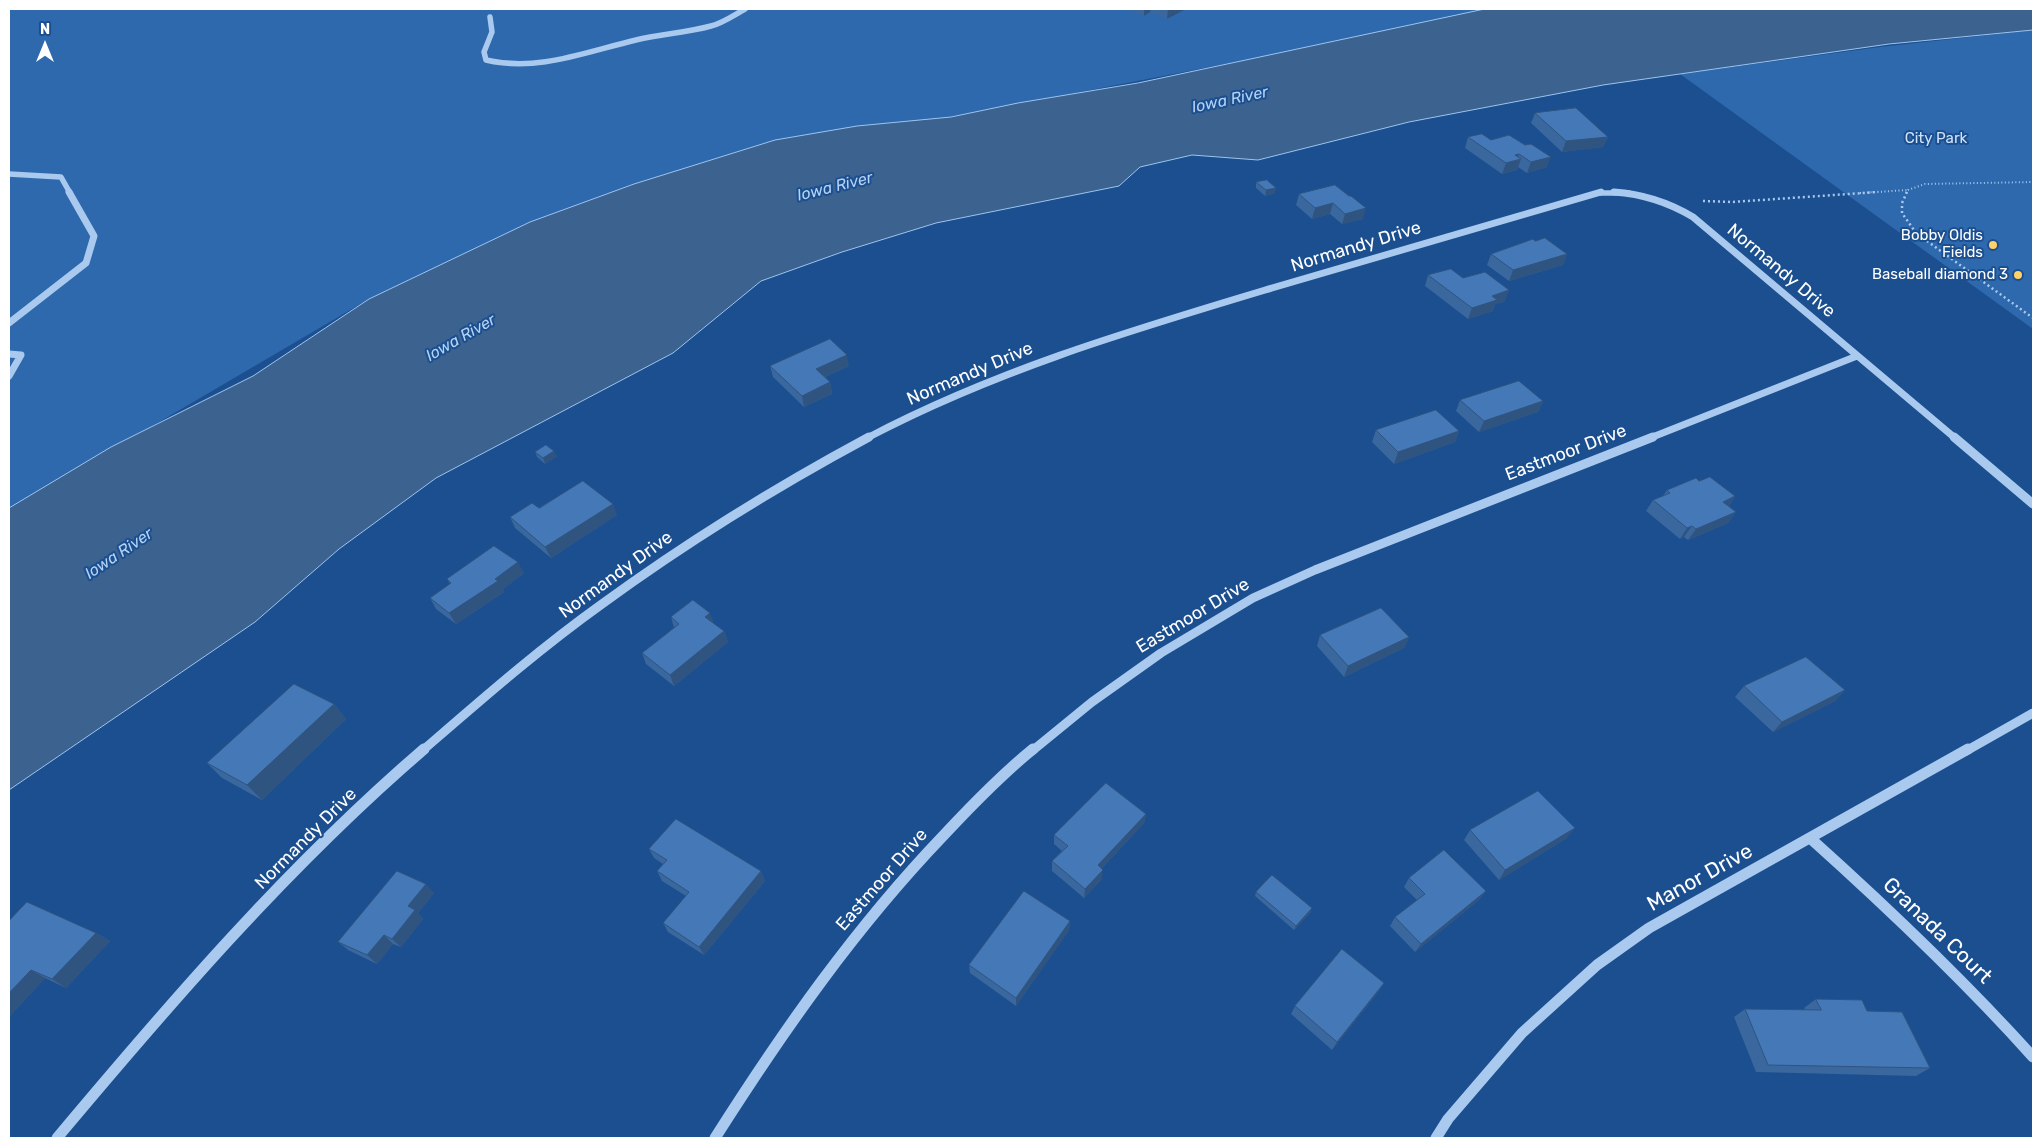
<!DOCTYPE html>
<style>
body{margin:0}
#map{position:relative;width:2042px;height:1147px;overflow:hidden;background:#1b4f8f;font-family:Rubik,sans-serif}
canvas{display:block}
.frame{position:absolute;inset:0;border:10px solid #fff;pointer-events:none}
.north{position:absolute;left:20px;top:20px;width:50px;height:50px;-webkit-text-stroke:4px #1b4f8f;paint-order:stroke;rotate:0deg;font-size:14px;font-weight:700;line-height:20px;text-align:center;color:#fff}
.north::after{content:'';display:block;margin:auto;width:18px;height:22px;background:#fff;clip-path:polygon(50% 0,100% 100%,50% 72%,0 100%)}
</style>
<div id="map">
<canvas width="2042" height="1147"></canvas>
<div class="frame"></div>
<div class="north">N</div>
</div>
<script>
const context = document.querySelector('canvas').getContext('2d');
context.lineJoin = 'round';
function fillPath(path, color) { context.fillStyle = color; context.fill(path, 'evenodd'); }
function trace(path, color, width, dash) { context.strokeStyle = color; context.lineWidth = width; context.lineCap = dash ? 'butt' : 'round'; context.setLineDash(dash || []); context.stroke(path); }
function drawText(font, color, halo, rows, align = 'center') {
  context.font = font + ' Rubik,sans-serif'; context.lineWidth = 4; context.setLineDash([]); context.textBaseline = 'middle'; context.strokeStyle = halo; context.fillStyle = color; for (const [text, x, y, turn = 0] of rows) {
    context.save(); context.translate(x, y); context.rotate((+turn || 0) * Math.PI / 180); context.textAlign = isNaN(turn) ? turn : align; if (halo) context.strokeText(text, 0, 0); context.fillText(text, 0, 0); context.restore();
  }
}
fillPath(new Path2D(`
 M9,9H1510L951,117L634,184L369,299L9,510Z
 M2033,30V329L1680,74L1880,47Z`), '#2e69ad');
const water = new Path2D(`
 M1485,9H2033V30L1889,44L1603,85L1409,122L1258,160L1192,155L1140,167L1119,186L936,223L842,252L761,281L673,353L436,478L339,549L255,622L9,790V508L111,447L253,376L369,299L530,222L634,184L775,140L857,126L951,117L1018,103L1138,83Z`);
fillPath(water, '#3c6290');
trace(water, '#9cc4f0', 1);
trace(new Path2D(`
 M1860,193L1908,190
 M1906,193L1908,190L1925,184L2033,182`), '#a9c9ee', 2, [1, 2.5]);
trace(new Path2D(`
 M1907,192L1902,203V213L1916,233L2033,318
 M1703,201L1732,202L1878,192`), '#a9c9ee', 2.5, [2, 3]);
trace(new Path2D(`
 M490,17L492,32L484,52L486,60C538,72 585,52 636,40C660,34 686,33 711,26C723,23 734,15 745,9
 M9,174L61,177L70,193
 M1597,193H1629`), '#a9c9ee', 5.5);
trace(new Path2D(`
 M1614,192C1643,194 1668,202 1693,217L1955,438
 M9,323L86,263L94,236L69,192
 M9,354L21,355L9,376
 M867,438C996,370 1132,330 1272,288C1381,256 1491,224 1601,192
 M1650,438L1857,356`), '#a9c9ee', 7);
trace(new Path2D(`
 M1954,437L2033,504
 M422,751C481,700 539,649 602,604C687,542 776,487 869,437
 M1032,751L1092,702L1161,653L1253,598L1315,570L1653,437
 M1966,751L2033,713`), '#a9c9ee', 9);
trace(new Path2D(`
 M1810,838C1888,908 1963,979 2033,1057
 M57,1138C171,1002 289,865 424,749
 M715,1138C783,1031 855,928 943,836C971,806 1001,775 1033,749
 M1436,1138L1448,1119L1522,1033L1597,965L1649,928L1968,749`), '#a9c9ee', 11);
fillPath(new Path2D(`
 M1126,9H1186L1167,19L1150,12L1144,16Z
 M1535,113L1608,137L1603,147L1562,152L1531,123Z
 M1468,137L1491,140L1547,167L1527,173L1518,167L1517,170L1502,174L1465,148Z
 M1256,182L1275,193L1265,196L1256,188Z
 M1299,194L1349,196L1363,219L1342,224L1330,214L1312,219L1296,205Z
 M1535,241L1567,254L1563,265L1509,281L1487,265L1491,254Z
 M1428,275L1463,278L1509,290L1504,302L1495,304L1493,311L1468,319L1425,286Z
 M770,366H849L825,377L830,382L832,394L804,407L773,377Z
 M1460,400L1543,401L1538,412L1479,432L1456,411Z
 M1376,430L1459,431L1455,442L1394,464L1372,442Z
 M535,452L557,456L545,464L537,457Z
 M1699,481L1735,496L1729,506L1736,512L1728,523L1688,540L1684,537L1680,539L1646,511L1653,500L1663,496L1667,490Z
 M539,508L617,515L551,558L515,528L510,517Z
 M524,573L503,589L504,592L456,624L436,609L430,598L450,584L447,579Z
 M671,617L714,624L724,631L728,642L674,686L646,664L642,653L674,628Z
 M1320,635L1409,637L1404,648L1344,677L1317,646Z
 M1744,686L1845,690L1835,701L1773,732L1735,697Z
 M334,704L346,719L262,800L222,778L207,763Z
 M1146,814L1144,823L1102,868V879L1084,898L1052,871V861L1062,851L1054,844V835Z
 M1470,830L1567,838L1499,880L1464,840Z
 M649,849L761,871L765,881L704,955L668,932L663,923L686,896L662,881L657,871L663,864L654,858Z
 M1409,878L1486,891L1479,900L1415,952L1390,926L1395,917L1417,900L1404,887Z
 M1256,892L1312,908L1310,913L1294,930L1255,896Z
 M434,893L418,913L423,919L401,947L393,944L377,964L348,950L338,942Z
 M9,921L96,933L110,941L66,988L45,978L9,1017Z
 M1070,921L1069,930L1016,1006L970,973L969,965Z
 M1384,983L1379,991L1332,1050L1291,1014L1295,1006Z
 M1816,999L1867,1011L1930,1068L1916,1076L1756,1072L1734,1017L1745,1009L1805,1010L1804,1008Z`), '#3a679d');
fillPath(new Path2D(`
 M1144,9H1151L1150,12L1144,16Z
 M1168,9H1186L1167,19Z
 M1608,137L1603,147L1562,152L1566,141Z
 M1519,154L1517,161L1521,159L1517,170L1502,174L1506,163L1515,155Z
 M1551,157L1547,167L1527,173L1531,162Z
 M1276,188L1275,193L1265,196L1266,190Z
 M1333,203L1330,214L1312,219L1315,208Z
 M1366,208L1363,219L1342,224L1345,214Z
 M1567,254L1563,265L1509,281L1513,270Z
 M1509,290L1504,302L1495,304L1493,311L1468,319L1472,308L1492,296Z
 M847,355L849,366L818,380L816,369Z
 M830,382L832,394L804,407L802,396Z
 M1543,401L1538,412L1479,432L1484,421Z
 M1459,431L1455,442L1394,464L1398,452Z
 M554,451L557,456L545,464L543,458Z
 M1735,496L1728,507L1723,502Z
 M613,504L617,515L551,558L545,547Z
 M1736,512L1728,523L1688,540L1696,529Z
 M1692,526L1684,537L1680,539L1687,528Z
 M518,562L524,573L503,589L504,592L456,624L449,613Z
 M710,613L714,623L705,617Z
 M724,631L728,642L674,686L670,675Z
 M1409,637L1404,648L1344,677L1348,666Z
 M1845,690L1835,701L1773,732L1782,722Z
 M334,704L346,719L262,800L247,785Z
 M1146,814L1144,823L1096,874L1098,865Z
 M1575,828L1567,838L1499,880L1505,870Z
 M1103,870L1102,879L1084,898L1085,889Z
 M761,871L765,881L704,955L699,947Z
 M426,884L434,893L418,913L423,919L401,947L392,939L408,906Z
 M1486,891L1479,900L1415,952L1421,944Z
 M1312,908L1310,913L1294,930L1296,926Z
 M1070,921L1069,930L1016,1006V998Z
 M96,933L110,941L66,988L52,979Z
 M384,935L393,944L377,964L367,955Z
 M31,970L45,978L9,1017V993Z
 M1384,983L1379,991L1332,1050L1337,1042Z`), '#305480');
const building = new Path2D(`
 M1576,108L1608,137L1566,141L1535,113Z
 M1482,134L1491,140L1509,135L1525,145L1531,144L1551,157L1531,162L1519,154L1515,155L1521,159L1506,163L1468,137Z
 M1267,180L1276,188L1266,190L1256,182Z
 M1335,185L1349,196H1351L1366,208L1345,214L1333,203L1315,208L1299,194Z
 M1545,238L1567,254L1513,270L1491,254L1533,239L1535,241Z
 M1451,269L1463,278L1485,272L1509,290L1492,296L1497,300L1472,308L1428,275Z
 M830,339L847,355L816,369L830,382L802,396L770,366Z
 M1519,381L1543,401L1484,421L1460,400Z
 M1436,410L1459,431L1398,452L1376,430Z
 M546,445L554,451L543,458L535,452Z
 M1710,477L1735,496L1723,502L1736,512L1696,529L1692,526L1687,528L1653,500L1670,493L1667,490L1696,478L1699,481Z
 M583,481L613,504L545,547L510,517L532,503L539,508Z
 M494,546L518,562L495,579L498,581L449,613L430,598L451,583L447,579Z
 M693,600L710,613L705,617L724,631L670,675L642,653L679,624L671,617Z
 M1381,608L1409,637L1348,666L1320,635Z
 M1806,657L1845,690L1782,722L1744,686Z
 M294,684L334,704L247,785L207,763Z
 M1106,783L1146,814L1098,865L1103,870L1085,889L1052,861L1068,846L1054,835Z
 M1538,791L1575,828L1505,870L1470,830Z
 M676,819L761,871L699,947L663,923L689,892L657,871L667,860L649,849Z
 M1444,850L1486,891L1421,944L1395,917L1425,894L1409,878Z
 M397,871L426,884L408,906L415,910L392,939L384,935L367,955L338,942Z
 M1272,875L1312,908L1296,926L1256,892Z
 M1024,891L1070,921L1016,998L969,965Z
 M27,902L96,933L52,979L31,970L9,993V921Z
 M1342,949L1384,983L1337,1042L1295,1006Z
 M1816,999L1862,1000L1867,1011L1902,1012L1930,1068L1768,1065L1745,1009L1821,1010Z`);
fillPath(building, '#4478b7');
trace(building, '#305480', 1);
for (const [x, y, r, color] of [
 [1993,245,5,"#ffd166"],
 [2018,275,5,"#ffd166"]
]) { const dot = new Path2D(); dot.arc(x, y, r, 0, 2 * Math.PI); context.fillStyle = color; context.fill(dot); trace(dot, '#1b4f8f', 2); }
drawText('15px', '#cfe3fa', '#1b4f8f', [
 ["City Park",1936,139]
]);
drawText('15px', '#fff', '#1b4f8f', [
 ["Bobby Oldis",1983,236],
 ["Fields",1983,253],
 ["Baseball diamond 3",2008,275]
], 'right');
drawText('italic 16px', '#b5d3f5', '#1b4f8f', [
 ["Iowa River",1230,100,-12],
 ["Iowa River",835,187,-14],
 ["Iowa River",461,338,-30],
 ["Iowa River",119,554,-34]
]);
drawText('18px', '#fff', '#1b4f8f', [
 ["Normandy Drive",1356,247,-17],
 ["Normandy Drive",1781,271,40],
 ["Normandy Drive",970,374,-23],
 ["Eastmoor Drive",1566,453,-21],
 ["Normandy Drive",616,575,-36],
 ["Eastmoor Drive",1193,616,-31],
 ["Normandy Drive",306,839,-45],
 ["Eastmoor Drive",882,880,-49]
]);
drawText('21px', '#fff', '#1b4f8f', [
 ["Manor Drive",1700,878,-29],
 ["Granada Court",1937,931,44]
]);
</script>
